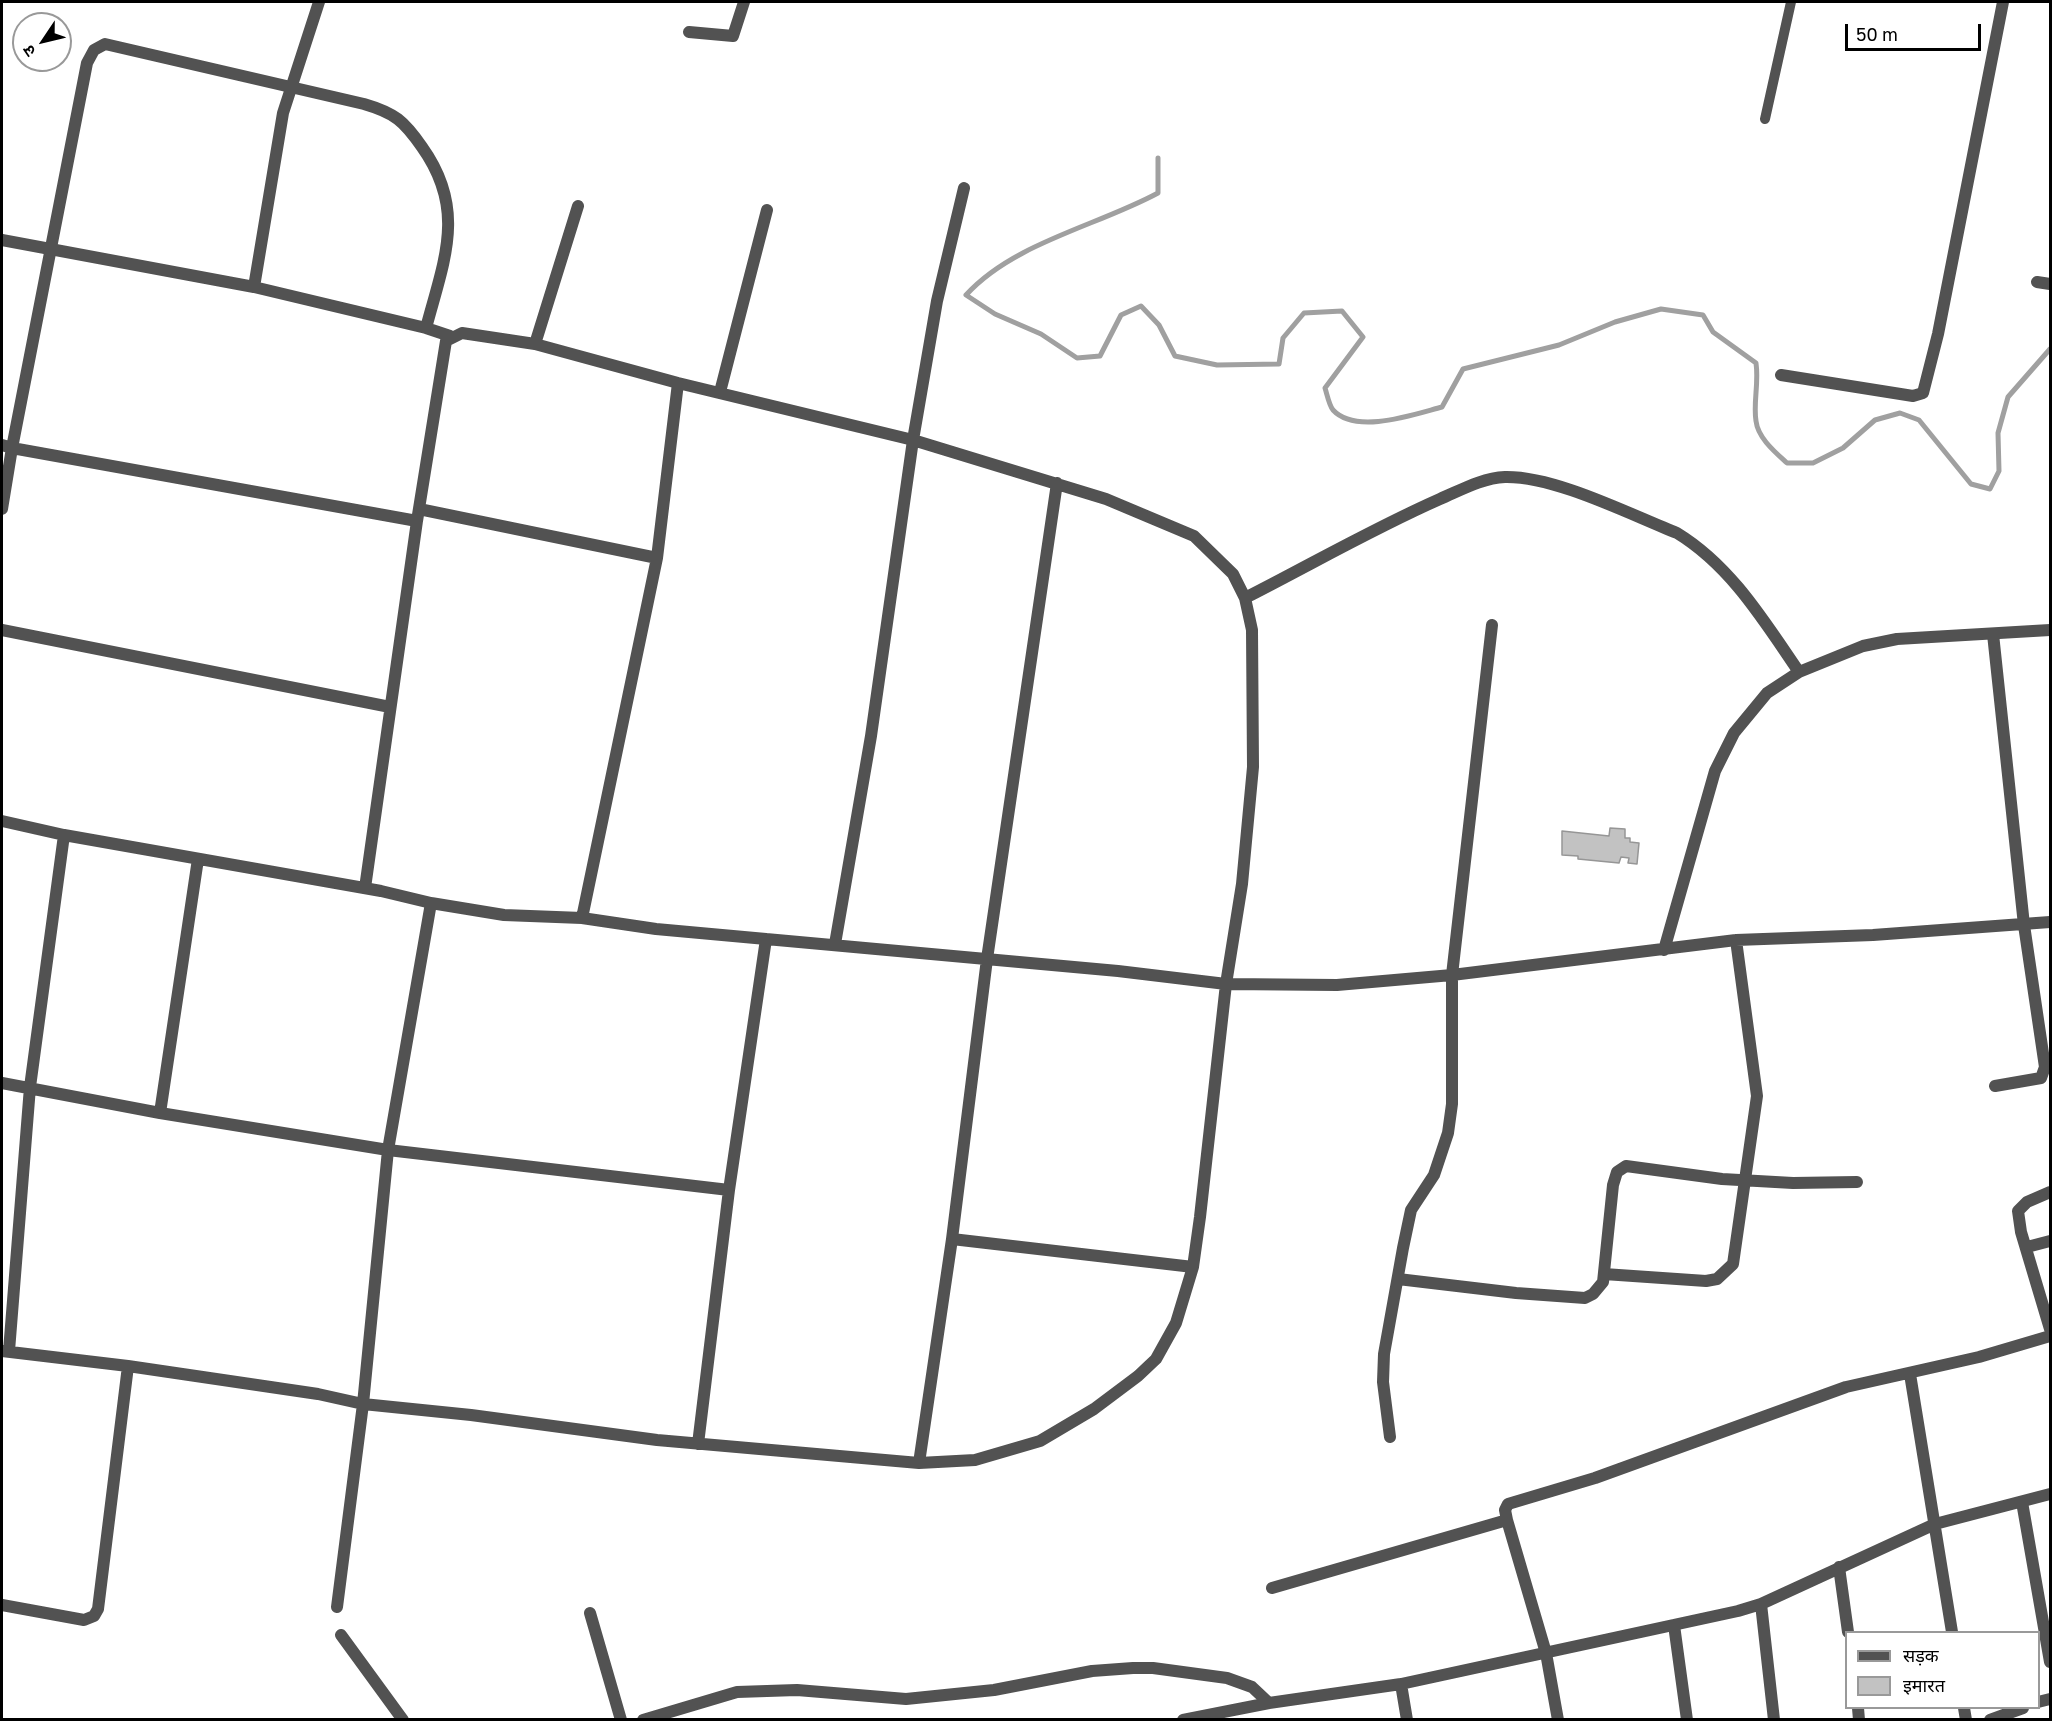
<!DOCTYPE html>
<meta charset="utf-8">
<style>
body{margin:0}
#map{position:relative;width:2052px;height:1721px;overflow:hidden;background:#fff;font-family:"Golos Text","Noto Sans Devanagari",sans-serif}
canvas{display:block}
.frame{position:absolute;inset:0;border:3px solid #000;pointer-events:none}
.legend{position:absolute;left:1845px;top:1631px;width:195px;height:78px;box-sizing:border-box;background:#fff;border:2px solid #999;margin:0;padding:8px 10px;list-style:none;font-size:18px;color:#000}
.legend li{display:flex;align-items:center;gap:12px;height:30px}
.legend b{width:30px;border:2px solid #999}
.north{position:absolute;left:12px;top:12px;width:60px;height:60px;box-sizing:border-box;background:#fff;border:2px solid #999;border-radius:50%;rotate:235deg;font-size:16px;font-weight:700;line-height:24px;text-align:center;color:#000}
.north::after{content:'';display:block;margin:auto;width:21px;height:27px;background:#000;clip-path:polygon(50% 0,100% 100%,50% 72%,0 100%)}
.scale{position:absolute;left:1845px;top:24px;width:136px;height:27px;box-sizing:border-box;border:3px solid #000;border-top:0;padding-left:8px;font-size:18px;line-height:21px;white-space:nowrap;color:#000;-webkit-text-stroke:4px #fff;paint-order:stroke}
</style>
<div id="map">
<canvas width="2052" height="1721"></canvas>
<div class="frame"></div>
<ul class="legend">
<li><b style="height:8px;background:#525252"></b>सड़क</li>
<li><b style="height:16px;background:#c2c2c2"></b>इमारत</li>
</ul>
<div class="north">उ</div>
<div class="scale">50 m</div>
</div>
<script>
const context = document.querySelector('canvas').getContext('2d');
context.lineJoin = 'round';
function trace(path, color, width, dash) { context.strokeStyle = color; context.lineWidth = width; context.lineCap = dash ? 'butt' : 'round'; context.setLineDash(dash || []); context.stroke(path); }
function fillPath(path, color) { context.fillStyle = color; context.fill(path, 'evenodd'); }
trace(new Path2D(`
 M1158,158V193C1097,226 1013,243 966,295L995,314L1041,334L1077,358L1100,356L1121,315L1141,306L1159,325L1175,356L1217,365L1279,364L1283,338L1304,313L1342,311L1363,337L1325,388C1327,394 1329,405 1333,410C1356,435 1415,414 1442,407L1463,369L1559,345L1615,322L1661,309L1703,315L1713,332L1756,363C1759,383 1753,403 1756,421C1758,438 1775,452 1787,463H1813L1843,448L1875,420L1900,413L1919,420L1971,484L1990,489L1999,471L1998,433L2008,397L2050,349`), '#a0a0a0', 5);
const building = new Path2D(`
 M1610,828L1625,829V838H1630V842L1639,843L1637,864L1628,863L1629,858L1621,857L1619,863L1578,859V856L1562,855V831L1609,836Z`);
fillPath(building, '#c2c2c2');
trace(building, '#969696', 1.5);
trace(new Path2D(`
 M1765,119L1791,2`), '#525252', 10);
trace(new Path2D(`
 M689,32L733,36L744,2
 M2,240L254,287L426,328L450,336
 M2037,282L2050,284
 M254,287L283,113L319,2
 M535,344L578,206
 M1781,375L1913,396L1923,393L1938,334L2003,2
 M720,392L767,210
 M2,445L12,448L87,63L94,50L105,44L364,104C395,113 404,121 422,147C467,210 444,260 426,328
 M2,509L12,448L417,521L446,341L462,333L535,344L678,383L913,440L1106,499L1194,536L1233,574L1245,598L1252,630L1253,767L1242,884L1226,984L1200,1217L1193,1267L1176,1323L1156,1359L1138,1376L1094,1409L1040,1441L975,1460L919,1463L657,1440L471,1415L363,1404L318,1394L128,1366L2,1351
 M419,509L657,558
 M1245,598C1310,565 1374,528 1440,499C1461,490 1482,478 1505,477C1555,476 1629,514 1677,533C1731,566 1764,621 1799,672
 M2,630L390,707
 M1993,634L2024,925L2045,1067L2041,1078L1995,1086
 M2,821L64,835L30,1087L9,1351
 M64,835L381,891L431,903L504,915L582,918L656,929L1118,971L1226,984L1337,985L1452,975L1736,940L1873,935L2050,922
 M365,888L417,521
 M582,918L657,558L678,383
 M835,944L871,736L913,440L937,301L964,188
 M1664,950L1715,771L1734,733L1767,693L1799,672L1863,646L1897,639L2050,630
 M2,1083L160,1113L388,1150L729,1190
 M160,1113L198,859
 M2050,1192L2027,1202L2018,1211L2021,1232L2050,1329
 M952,1239L1193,1267
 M2027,1247L2050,1241
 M1604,1274L1706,1281L1717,1279L1733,1264L1757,1096L1736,940
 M1398,1279L1516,1293L1585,1298L1593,1294L1603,1282L1613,1185L1617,1172L1626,1166L1722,1179L1793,1183L1857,1182
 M1910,1374L1952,1632
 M1390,1437L1383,1382L1384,1354L1403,1248L1411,1210L1434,1175L1448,1133L1452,1104V975L1492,625
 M698,1444L729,1190L766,939
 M919,1463L952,1239L987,959L1057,483
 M2022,1502L2050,1662
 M1839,1567L1848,1632
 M1272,1588L1507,1520
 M1761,1604L1774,1720
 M2,1605L84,1620L94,1616L98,1609L128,1366
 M337,1607L363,1404L388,1150L431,903
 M590,1613L621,1720
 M1674,1625L1687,1720
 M341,1635L403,1720
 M1401,1684L1407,1720
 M2038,1702L2050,1699
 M1858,1708L1859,1720
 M1964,1708L1966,1720
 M643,1720L737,1692L797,1690L906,1699L994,1690L1092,1671L1133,1668H1153L1227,1678L1252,1687L1269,1703
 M1183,1720L1269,1703L1401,1684L1738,1611L1761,1604L1935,1524L2050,1494
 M1558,1720L1546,1653L1507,1520L1505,1510L1508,1504L1595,1478L1846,1387L1979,1357L2050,1336
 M1990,1720L2023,1708`), '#525252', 12);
</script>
